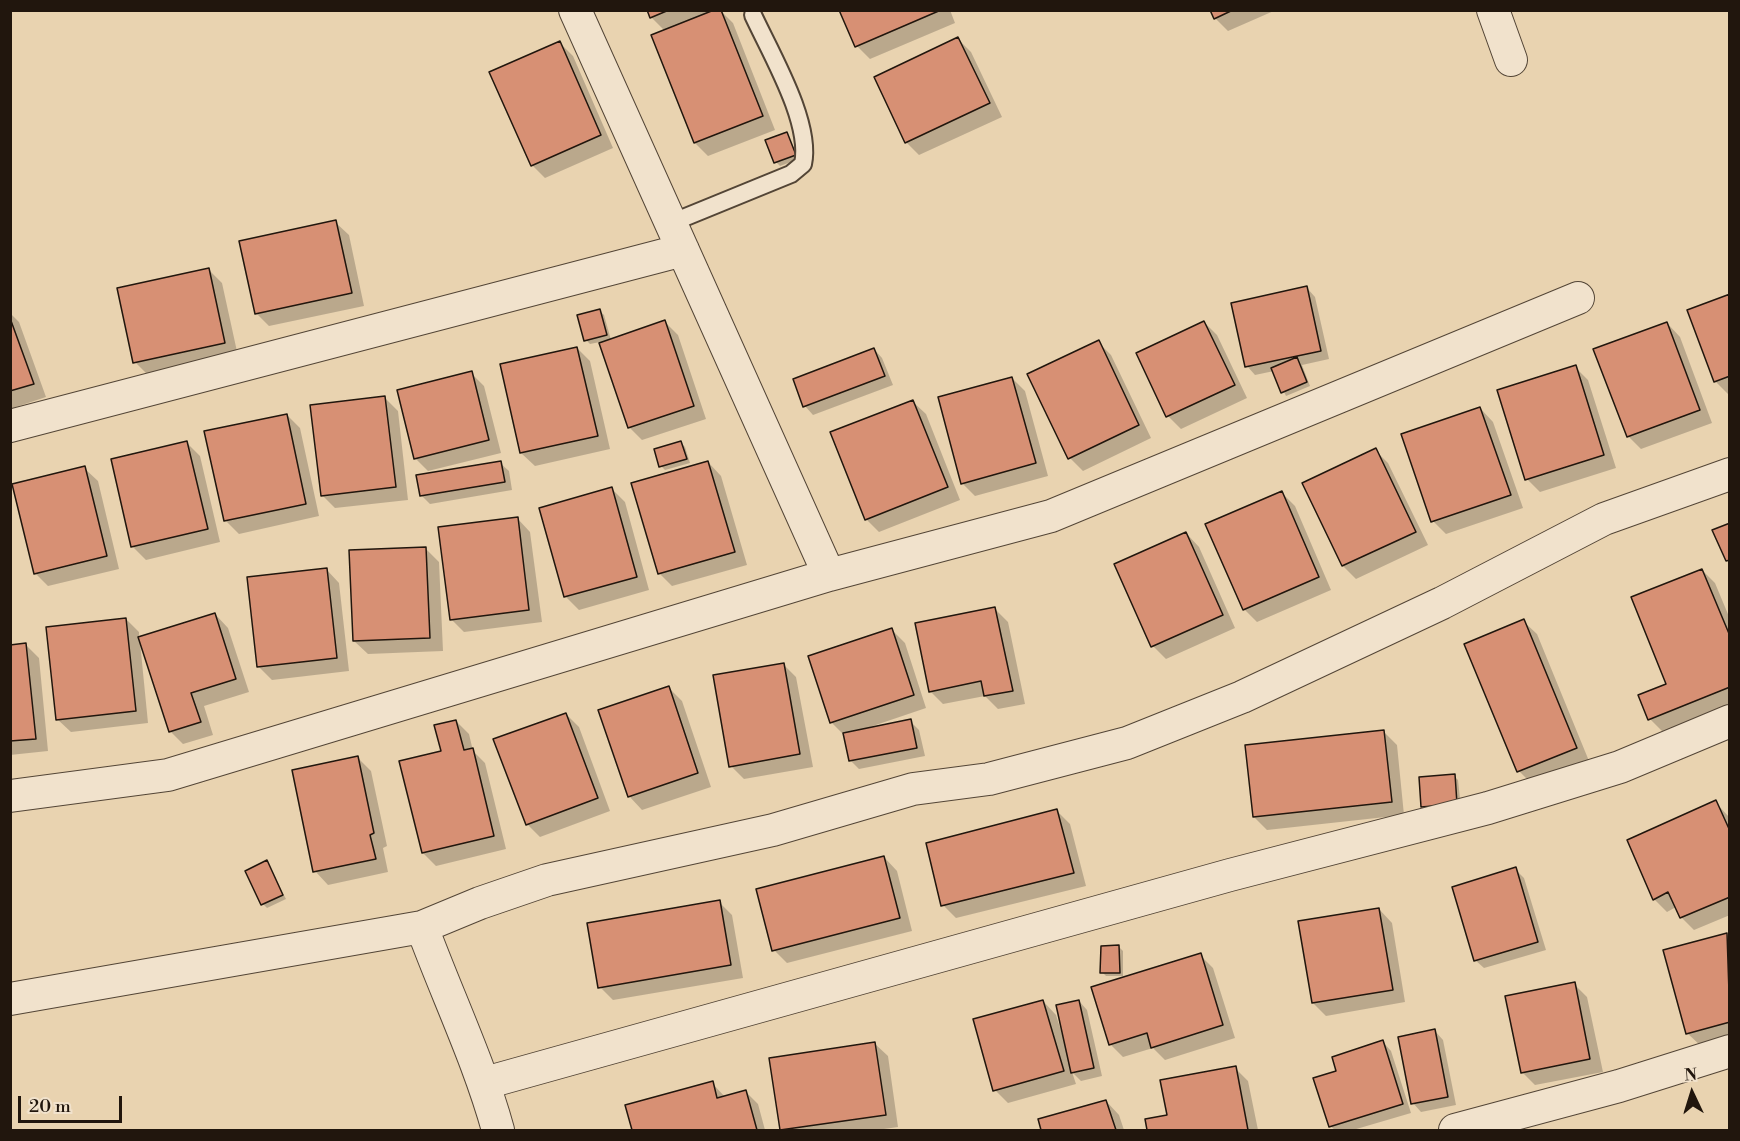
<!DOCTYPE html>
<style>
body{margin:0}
#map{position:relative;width:1740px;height:1141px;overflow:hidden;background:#e9d3b0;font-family:"Libre Bodoni",serif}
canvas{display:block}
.frame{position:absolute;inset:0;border:12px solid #21160d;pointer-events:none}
.north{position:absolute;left:1662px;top:1063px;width:60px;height:60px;-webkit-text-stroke:4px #f1e2cc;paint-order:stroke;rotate:356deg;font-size:16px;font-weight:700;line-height:24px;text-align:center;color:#21160d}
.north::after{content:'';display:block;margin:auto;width:21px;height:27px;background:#21160d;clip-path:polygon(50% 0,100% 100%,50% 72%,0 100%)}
.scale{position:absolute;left:18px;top:1096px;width:104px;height:27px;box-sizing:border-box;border:3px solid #21160d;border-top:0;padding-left:8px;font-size:18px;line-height:21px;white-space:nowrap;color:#21160d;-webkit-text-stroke:4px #f1e2cc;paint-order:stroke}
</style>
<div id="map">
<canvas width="1740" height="1141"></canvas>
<div class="frame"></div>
<div class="north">N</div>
<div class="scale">20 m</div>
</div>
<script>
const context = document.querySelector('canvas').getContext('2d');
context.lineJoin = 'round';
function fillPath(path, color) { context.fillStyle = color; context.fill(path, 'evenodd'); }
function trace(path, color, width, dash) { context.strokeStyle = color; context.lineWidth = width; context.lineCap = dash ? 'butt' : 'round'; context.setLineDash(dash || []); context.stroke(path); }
fillPath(new Path2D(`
 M649,10H720L733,23L775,130L708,156L695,143L653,36L665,31L651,17Z
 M841,10H950L955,23L870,59L857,46Z
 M1211,10H1276L1228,31L1215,18Z
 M958,39L971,52L1002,117L919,155L906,142Z
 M560,43L573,56L613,148L545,178L532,165Z
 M787,134L799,159L780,166L776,162Z
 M335,222L349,235L364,306L269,326L256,313Z
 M209,270L222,283L238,356L148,375L135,362Z
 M1307,288L1315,297L1329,359L1302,365L1310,386L1286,396L1274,371L1255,375L1247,366Z
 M1730,296V394H1728L1715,381Z
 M600,311L604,315L611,340L665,322L678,335L706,419L642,440L629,427L600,342L590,344L586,340Z
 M10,313L19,322L46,397L10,409Z
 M1204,322L1217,335L1247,398L1181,429L1168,416L1138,353Z
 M1667,323L1680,337L1712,423L1641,449L1628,436Z
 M1098,342L1111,355L1151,438L1083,471L1070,458Z
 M577,348L590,361L610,449L535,466L521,453Z
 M874,349L882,358L893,385L813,415L805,406L795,380Z
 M1575,367L1588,380L1616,468L1540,492L1527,479Z
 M471,373L484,386L501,453L428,471L415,458Z
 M1012,378L1025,391L1048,476L975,496L962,483Z
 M385,398L398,411L408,500L335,508L322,495Z
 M912,401L926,414L960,500L879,532L866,519Z
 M1480,408L1493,422L1523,508L1446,534L1433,521Z
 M287,415L300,428L319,516L239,534L226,521Z
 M187,443L200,456L220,542L146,560L133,547Z
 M681,443L685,447L690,463L665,470L661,466Z
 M1375,450L1388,463L1428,545L1356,579L1343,566L1304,483Z
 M708,462L721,476L747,565L672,586L659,573Z
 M500,463L509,471L512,490L430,504L421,495Z
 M84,468L98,481L119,569L48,586L35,573Z
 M612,489L625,502L649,590L579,610L566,597L541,509Z
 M1282,493L1295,506L1331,590L1257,622L1244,609Z
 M517,518L530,532L542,622L464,632L451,619Z
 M1186,533L1199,547L1235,628L1166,659L1153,646Z
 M426,549L439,562L443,651L368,654L354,641Z
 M326,569L339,583L349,671L272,680L259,667Z
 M1702,570L1715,583L1730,619V705L1663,732L1650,719L1667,684Z
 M995,609L1008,622L1025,704L998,709L985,696L943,704L930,691Z
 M215,614L228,628L249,692L204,706L213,735L183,744L170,731L140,642L148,723L71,732L57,719L126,619L139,632V639Z
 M1523,621L1537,634L1589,761L1532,784L1519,771Z
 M892,630L905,643L926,708L867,728V730L910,721L919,730L925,756L859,769L850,760L845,736L831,722Z
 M26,645L39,658L48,751L10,755V646Z
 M783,664L796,677L813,767L744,779L731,766Z
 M669,688L682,701L711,787L642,810L629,796Z
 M566,714L579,727L610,811L540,837L527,824Z
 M456,721L469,734L473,751L485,763L506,849L436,866L423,853L442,752Z
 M1384,732L1397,745L1404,815L1267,830L1254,817Z
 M358,758L371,771L387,846L383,848L388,872L328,885L315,871Z
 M1454,776L1458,780L1461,808L1427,811L1423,807Z
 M1715,802L1730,818V915L1694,930L1681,917L1676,907L1667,912L1654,899Z
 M1057,811L1070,824L1086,886L956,918L943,905Z
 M884,857L897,871L912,931L787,963L774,950Z
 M266,862L286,899L267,908L263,904Z
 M1515,869L1524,878L1546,950L1484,968L1475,960Z
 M719,902L732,915L743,978L613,1000L600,987Z
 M1379,909L1392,923L1405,1002L1326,1016L1313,1003Z
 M1727,934L1730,937V1039L1701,1046L1687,1033Z
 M1119,947L1123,951V976H1106L1102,972Z
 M1200,955L1213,968L1235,1038L1165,1060L1153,1048L1123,1057L1110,1044Z
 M1574,984L1587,997L1603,1072L1535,1085L1522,1072Z
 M1043,1001L1056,1015L1062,1034L1079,1001L1087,1010L1102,1076L1081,1081L1072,1072L1076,1084L1008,1103L995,1090Z
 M1435,1031L1443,1040L1456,1105L1421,1112L1413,1103Z
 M1383,1042L1391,1051L1411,1113L1353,1130H1335L1330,1126Z
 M874,1043L888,1056L898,1127L877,1130H782L771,1059Z
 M1235,1068L1248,1081L1258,1130H1148L1146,1121L1169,1117Z
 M712,1083L725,1097L745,1091L758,1104L765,1130H634L627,1106Z
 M1106,1101L1119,1115L1124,1130H1043L1040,1120Z`), '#0003');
const building = new Path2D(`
 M647,10H669L650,18Z
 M714,10H721L763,116L694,143L651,35Z
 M839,10H941L855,47Z
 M1210,10H1233L1214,19Z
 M958,37L990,103L905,143L874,77Z
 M560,41L601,135L531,166L489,72Z
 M787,132L796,155L774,163L765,140Z
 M336,220L352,293L255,314L239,241Z
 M209,268L225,343L133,363L117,288Z
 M1307,286L1321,351L1245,367L1231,303Z
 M1730,294V376L1714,382L1687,310Z
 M600,309L607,335L584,341L577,315Z
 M10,318L34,384L10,391Z
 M665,320L694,406L628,428L599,343Z
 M1204,321L1235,385L1166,417L1136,353Z
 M1667,322L1700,410L1627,437L1593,349Z
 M1099,340L1139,425L1068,459L1027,374Z
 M577,347L598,436L520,453L500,364Z
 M874,348L885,376L803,407L793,379Z
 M1297,357L1307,382L1281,393L1271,368Z
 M1576,365L1604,455L1525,480L1497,390Z
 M472,371L489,440L414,459L397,390Z
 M1012,377L1036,463L961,484L938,397Z
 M385,396L396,487L321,496L310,405Z
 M913,400L948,487L865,520L830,432Z
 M1480,407L1511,495L1431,522L1401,434Z
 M287,414L306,504L224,521L204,431Z
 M187,441L208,529L131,547L111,459Z
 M681,441L687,459L659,467L654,449Z
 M1376,448L1416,532L1342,566L1302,483Z
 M501,461L505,482L420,496L416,475Z
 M708,461L735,552L658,574L631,483Z
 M85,466L107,556L34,574L12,484Z
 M612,487L637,577L564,597L539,508Z
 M1282,491L1319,577L1243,610L1205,524Z
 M518,517L529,610L450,620L438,527Z
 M1730,523V560L1726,561L1712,530Z
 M1186,532L1223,615L1151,647L1114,564Z
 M426,547L430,638L353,641L349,550Z
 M327,568L337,658L257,667L247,577Z
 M1702,569L1730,636V687L1648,720L1638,695L1666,684L1631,597Z
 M995,607L1013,691L984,696L981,681L929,692L915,623Z
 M215,613L236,679L191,693L201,722L169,732L138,637Z
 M126,618L136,711L56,720L46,627Z
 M1524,619L1577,748L1517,772L1464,644Z
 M892,628L914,695L830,723L808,656Z
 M26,643L36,739L10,741V645Z
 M784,663L800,754L729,767L713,675Z
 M669,686L698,773L628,797L598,710Z
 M566,713L598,798L526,825L493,739Z
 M911,719L917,748L849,761L843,733Z
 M456,720L464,750L473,748L494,836L422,853L399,761L441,751L434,725Z
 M1384,730L1392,802L1253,817L1245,745Z
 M358,756L374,833L370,835L376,859L313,872L292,770Z
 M1455,774L1457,804L1421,807L1419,777Z
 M1716,800L1730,831V897L1680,918L1668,892L1653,900L1627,840Z
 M1057,809L1074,873L941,906L926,843Z
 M884,856L900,918L772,951L756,889Z
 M267,860L283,895L261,905L245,871Z
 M1516,867L1538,942L1474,961L1452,887Z
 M720,900L731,965L598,988L587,923Z
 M1379,908L1393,990L1312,1003L1298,921Z
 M1727,933L1730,1022L1686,1034L1663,950Z
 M1119,945L1120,973H1100L1101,946Z
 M1201,953L1223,1025L1151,1048L1147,1033L1109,1045L1091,987Z
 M1575,982L1590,1059L1521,1073L1505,996Z
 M1043,1000L1064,1071L993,1091L973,1019Z
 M1079,1000L1094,1068L1071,1073L1056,1005Z
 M1435,1029L1448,1097L1411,1104L1398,1037Z
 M1383,1040L1403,1104L1329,1127L1313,1078L1336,1071L1332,1057Z
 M875,1042L886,1115L780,1130L769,1058Z
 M1236,1066L1248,1130H1147L1145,1119L1167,1115L1160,1080Z
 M713,1081L717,1098L746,1090L757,1130H632L625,1105Z
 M1106,1100L1116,1130H1041L1038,1119Z`);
fillPath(building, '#d79074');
trace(building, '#21160d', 1.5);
const service = new Path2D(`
 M671,223L791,174L803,164C812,123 771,54 753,15`);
const minor = new Path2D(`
 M575,10L829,575
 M1493,10L1511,60
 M10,426L683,250
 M10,796L168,775L829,575L1051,516L1578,298
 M422,927C447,995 479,1061 498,1130
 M10,999L422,927L480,903L547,880L773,830L913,789L989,779L1127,743L1242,697L1442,603L1604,519L1730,474
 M485,1083L1230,875L1488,808L1620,767L1730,721
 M1455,1130L1619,1086L1730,1051`);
trace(service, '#534536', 20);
trace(minor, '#534536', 34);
trace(service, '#f1e2cc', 16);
trace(minor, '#f1e2cc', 32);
</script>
